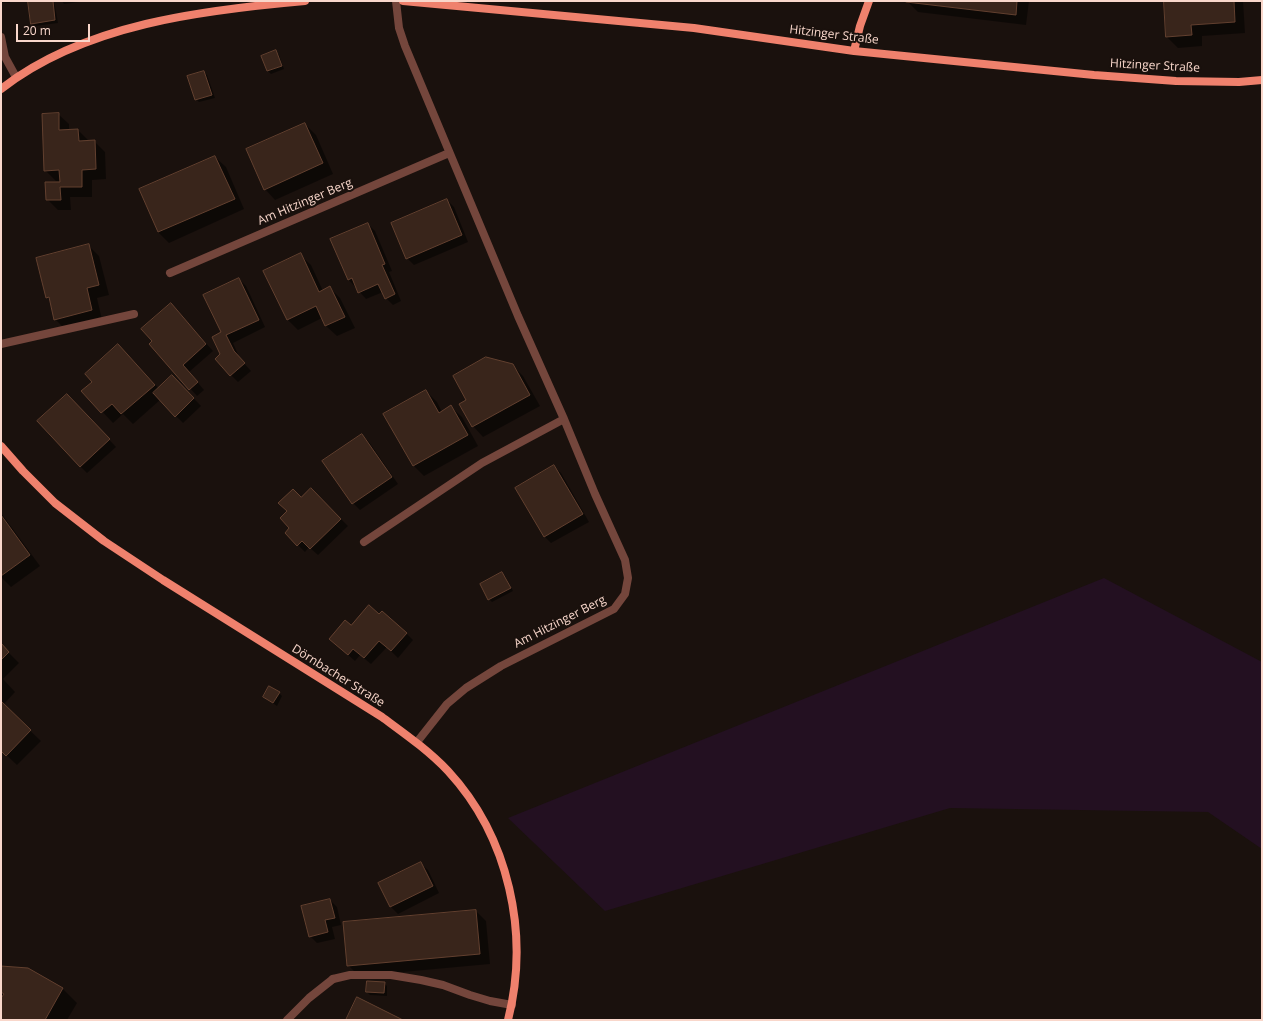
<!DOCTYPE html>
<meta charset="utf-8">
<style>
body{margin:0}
#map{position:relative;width:1263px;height:1021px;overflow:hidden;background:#1a110d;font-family:"Open Sans",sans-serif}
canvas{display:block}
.frame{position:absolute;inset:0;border:2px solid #f9d7cb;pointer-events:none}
.scale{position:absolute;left:16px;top:24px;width:74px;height:18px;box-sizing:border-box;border:2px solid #f9d7cb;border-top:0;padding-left:5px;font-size:12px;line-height:14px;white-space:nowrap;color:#f9d7cb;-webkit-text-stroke:3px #1a110d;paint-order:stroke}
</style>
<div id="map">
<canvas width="1263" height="1021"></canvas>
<div class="frame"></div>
<div class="scale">20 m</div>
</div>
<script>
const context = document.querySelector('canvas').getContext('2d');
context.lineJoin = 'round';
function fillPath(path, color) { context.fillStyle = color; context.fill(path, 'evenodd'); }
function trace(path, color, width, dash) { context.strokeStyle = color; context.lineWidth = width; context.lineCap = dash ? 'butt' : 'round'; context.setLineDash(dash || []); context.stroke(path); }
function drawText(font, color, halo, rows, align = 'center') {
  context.font = font + ' "Open Sans",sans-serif'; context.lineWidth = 4; context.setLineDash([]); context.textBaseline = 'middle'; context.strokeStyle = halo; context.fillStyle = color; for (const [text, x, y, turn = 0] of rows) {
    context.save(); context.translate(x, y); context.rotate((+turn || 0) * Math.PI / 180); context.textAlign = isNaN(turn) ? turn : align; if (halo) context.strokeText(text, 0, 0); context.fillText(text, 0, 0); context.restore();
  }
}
fillPath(new Path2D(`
 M1104,578L1262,662V849L1208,812L950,808L605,911L508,818Z`), '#231021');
fillPath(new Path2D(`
 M1,1H10V3H1Z
 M34,1H54L58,23L35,26L32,23Z
 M62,1H87L64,4Z
 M907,1H1029L1026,25L918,12Z
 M1165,1H1243L1245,33L1202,36V46L1178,48L1167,37Z
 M275,51L279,55L284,69L271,74L268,71L262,56Z
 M204,72L207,75L215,98L199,102L196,99Z
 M58,114L69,124V131L78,130L89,141H94L105,152L106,179L92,180V197H70L71,210H58L47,199L61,183V181H56L45,170Z
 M305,124L316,135L333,174L275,200L265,189Z
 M215,157L226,167L244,209L169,243L158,232L140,190Z
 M447,200L454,207L468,242L414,265L407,258Z
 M368,224L375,231L392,271L389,272L401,301L393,305L386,298L383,292L366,299L348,279Z
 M88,245L99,256L109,295L97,298L102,320L66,330L55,319L51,301L47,297Z
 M300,255L311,265L323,291L330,288L340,298L355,328L337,336L326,326L322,318L298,330L287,319Z
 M239,279L246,286L265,327L233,343L240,359L251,371L238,382L231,375L221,355L223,333Z
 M177,311L213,351L189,372L204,390L197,396L150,344Z
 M129,356L159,389L179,383L201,406L183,423L160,400L133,424L123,414L113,423L83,391Z
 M512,365L523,376L540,406L483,437L473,426Z
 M426,391L437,402L442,412L451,407L462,417L478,446L424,476L414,466L385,414Z
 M74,402L116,447L87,473L80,466Z
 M362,435L369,442L398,484L360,510L353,503L324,462Z
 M554,466L561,473L589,522L551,543L544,536Z
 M311,489L348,526L318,555L309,547L305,552L298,545L291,528L301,498Z
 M1,513L40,566L11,587L1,577Z
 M502,573L505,576L513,591L492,602L489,599Z
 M380,616L406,633L413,640L398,658L387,647L371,664L360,655L355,661L338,646Z
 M1,645L19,663L3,679L15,692L3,705L41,741L17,765L1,750Z
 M279,693L282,696L277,706L264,697Z
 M420,863L428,870L439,893L398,914L391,907L379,884Z
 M330,900L337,907L341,925L332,927L335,939L317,943L310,936Z
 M476,911L486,921L490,964L359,976L348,965Z
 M1,967L28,969L63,989L77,1003L67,1020H1V1000L3,997L1,996Z
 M384,983L387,986V996L370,995L367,992Z`), '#0007');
const building = new Path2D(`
 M28,1H53L55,20L31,24Z
 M906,1H1017L1016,15L906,2Z
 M1164,1H1234L1235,22L1191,25L1192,35L1166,37Z
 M276,50L282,66L267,71L261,56Z
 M204,71L212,95L195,100L187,76Z
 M59,113V130L78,129L79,141L95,140L96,169L82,170V187H60L61,200H46L45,182H60L59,170L44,171L42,114Z
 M305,123L323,163L264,190L246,149Z
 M215,156L235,199L158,232L139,189Z
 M447,199L462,235L406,259L391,223Z
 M368,223L385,264L382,265L395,294L385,299L378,284L358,293L352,278L348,280L330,239Z
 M89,244L99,285L87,288L92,310L54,320L49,297L46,298L36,258Z
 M301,253L319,292L330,286L345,317L325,326L316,306L287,320L263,271Z
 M239,278L259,320L226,335L234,351L245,363L230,376L215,359L220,354L212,337L221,332L203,295Z
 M171,303L206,344L183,365L198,382L189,390L149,344L152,341L141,329Z
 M118,344L155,385L121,414L112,404L101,413L81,391L92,382L85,374Z
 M486,357L513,364L530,395L472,427L459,404L466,400L453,376Z
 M172,375L194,398L175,417L153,393Z
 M426,390L439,413L451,405L468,435L413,466L383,414Z
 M67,394L110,439L80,467L37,421Z
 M362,434L392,477L352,504L322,461Z
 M554,465L583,514L544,537L515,488Z
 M311,488L341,519L310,549L302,541L297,546L285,533L289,528L280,518L287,511L278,503L293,489L301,497Z
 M1,515L30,555L1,576Z
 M502,572L511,588L488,600L480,584Z
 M369,605L379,614L382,611L407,633L391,651L379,641L364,658L353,649L348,655L329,639L345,620L351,625Z
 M1,643L9,652L1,660Z
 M269,686L280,692L273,703L263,697Z
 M1,701L31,730L6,756L1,751Z
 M421,862L433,886L390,907L378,883Z
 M330,899L335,918L325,920L328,932L309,937L301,906Z
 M476,910L480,954L347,966L343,922Z
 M1,966L28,968L63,988L45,1020H1V998L4,994L1,992Z
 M367,981L385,982L384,993L366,992Z
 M357,997L403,1020H346Z`);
fillPath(building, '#39251b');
trace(building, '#62402f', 1);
trace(new Path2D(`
 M1,37L5,57L16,77
 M333,979L350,975H391L421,980L443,985L470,995L490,1001L512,1005`), '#74463c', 8);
trace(new Path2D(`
 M396,1L399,28L405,46L518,316L564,419L595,494L625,560L628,578L625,594L614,609L501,666L466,688L447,704L417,742
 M170,273L449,153
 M1,344L134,314
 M364,542L482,463L564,419
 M287,1020L309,998L333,979`), '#74463c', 8);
trace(new Path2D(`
 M403,1L694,28L854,51L1094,75L1176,81L1239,82L1262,80
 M854,51L860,26L869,1
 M1,89C84,24 203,10 305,1
 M1,446L23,471L55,503L104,541L163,580L382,717C405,734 428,750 448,771C509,837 530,934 508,1020`), '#ef816d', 8);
drawText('12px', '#f9d7cb', '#1a110d', [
 ["Hitzinger Straße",834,35,7],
 ["Hitzinger Straße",1155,66,3],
 ["Am Hitzinger Berg",305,202,-23],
 ["Am Hitzinger Berg",560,622,-27],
 ["Dörnbacher Straße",338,676,32]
]);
</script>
